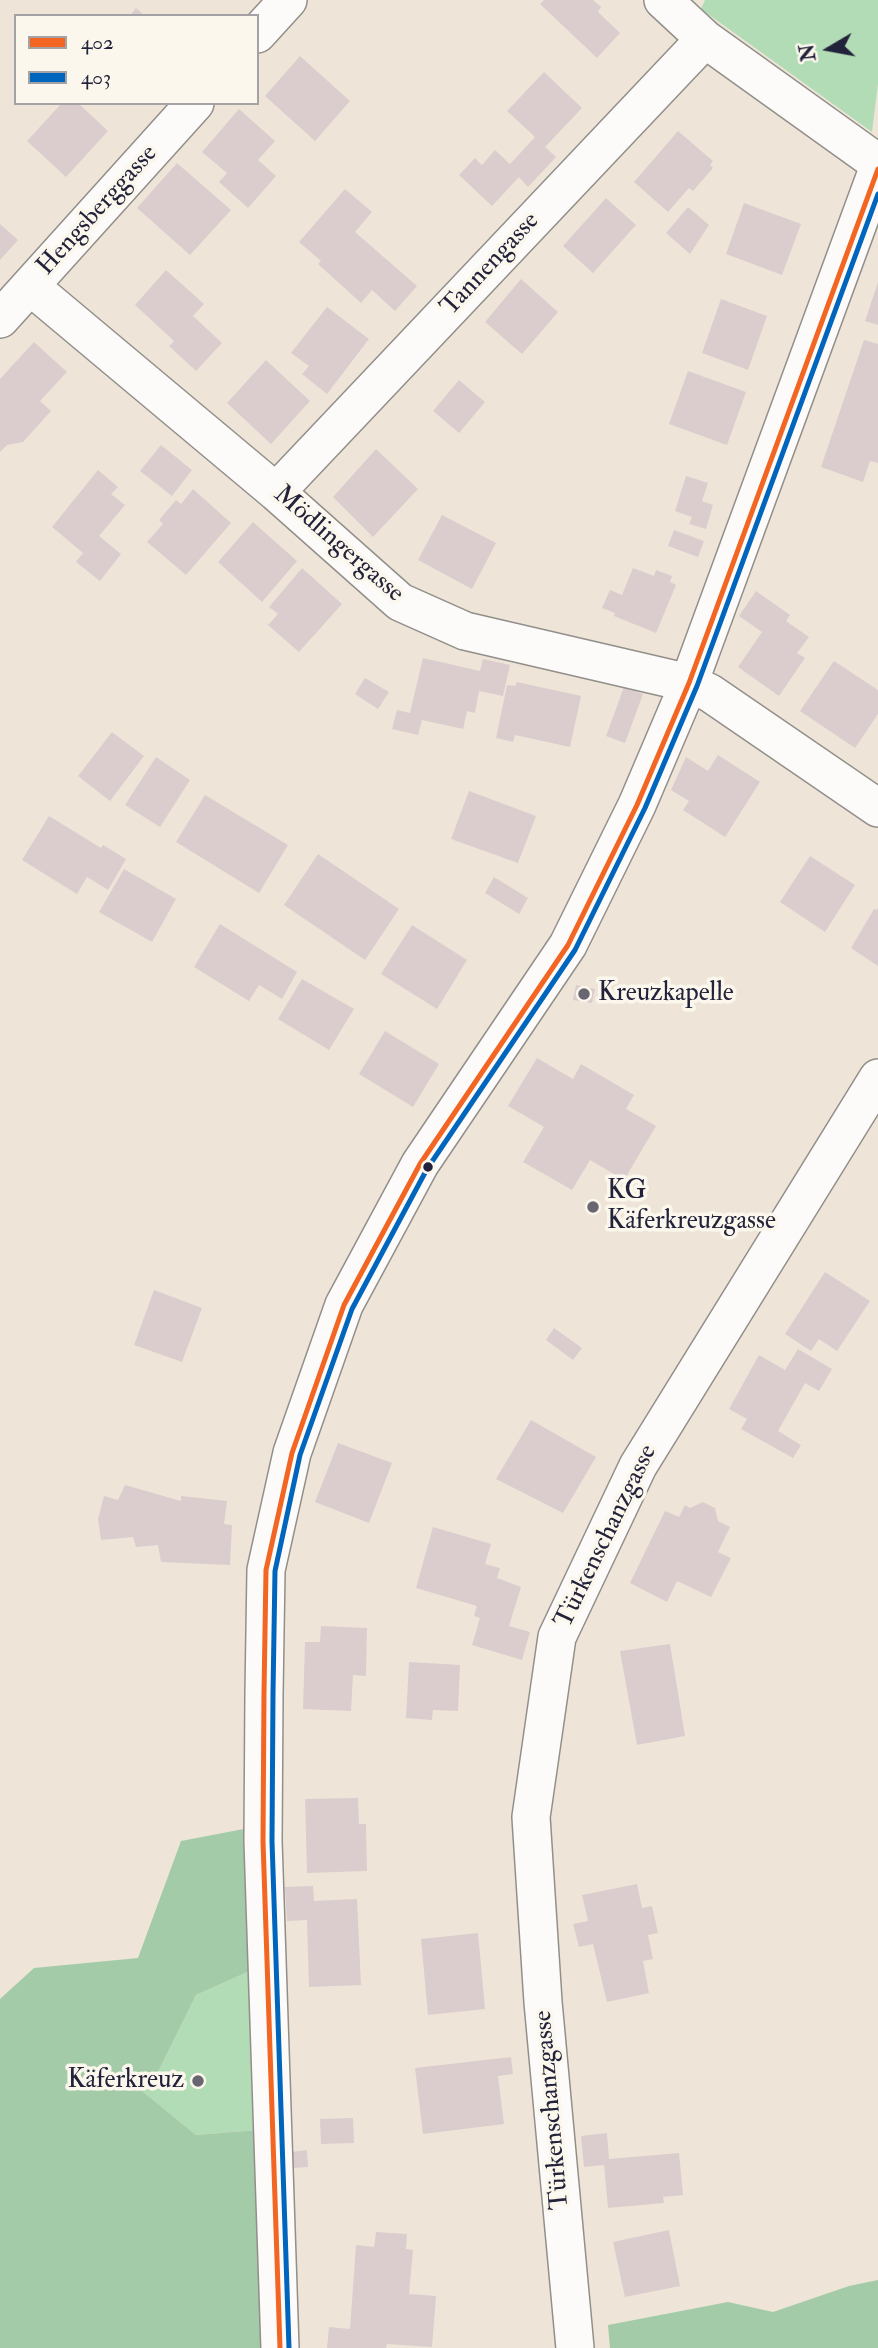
<!DOCTYPE html>
<meta charset="utf-8">
<style>
body{margin:0}
#map{position:relative;width:878px;height:2348px;overflow:hidden;background:#eee5d8;font-family:"IM FELL Double Pica",serif}
canvas{display:block}
.legend{position:absolute;left:14px;top:14px;width:245px;height:91px;box-sizing:border-box;background:#fbf7ec;border:2px solid #a4a2a5;margin:0;padding:9px 12px;list-style:none;font-size:21px;color:#22223b}
.legend li{display:flex;align-items:center;gap:14px;height:35px}
.legend b{width:35px;border:2px solid #a4a2a5}
.north{position:absolute;left:794px;top:14px;width:70px;height:70px;-webkit-text-stroke:5px #fbf7ec;paint-order:stroke;rotate:260deg;font-size:19px;font-weight:700;line-height:28px;text-align:center;color:#22223b}
.north::after{content:'';display:block;margin:auto;width:24px;height:32px;background:#22223b;clip-path:polygon(50% 0,100% 100%,50% 72%,0 100%)}
</style>
<div id="map">
<canvas width="878" height="2348"></canvas>
<ul class="legend">
<li><b style="height:9px;background:#f26522"></b>402</li>
<li><b style="height:9px;background:#0065bd"></b>403</li>
</ul>
<div class="north">N</div>
</div>
<script>
const context = document.querySelector('canvas').getContext('2d');
context.lineJoin = 'round';
function fillPath(path, color) { context.fillStyle = color; context.fill(path, 'evenodd'); }
function trace(path, color, width, dash) { context.strokeStyle = color; context.lineWidth = width; context.lineCap = dash ? 'butt' : 'round'; context.setLineDash(dash || []); context.stroke(path); }
function drawText(font, color, halo, rows, align = 'center') {
  context.font = font + ' "IM FELL Double Pica",serif'; context.lineWidth = 7; context.setLineDash([]); context.textBaseline = 'middle'; context.strokeStyle = halo; context.fillStyle = color; for (const [text, x, y, turn = 0] of rows) {
    context.save(); context.translate(x, y); context.rotate((+turn || 0) * Math.PI / 180); context.textAlign = isNaN(turn) ? turn : align; if (halo) context.strokeText(text, 0, 0); context.fillText(text, 0, 0); context.restore();
  }
}
fillPath(new Path2D(`
 M705,0H878V83L872,132L701,9Z
 M252,1970L257,2130L196,2135L136,2086L159,2070L196,1995Z`), '#b1dcb5');
fillPath(new Path2D(`
 M249,1828L252,1970L196,1995L159,2070L136,2086L196,2135L257,2130L267,2348H0V1999L34,1968L138,1958L181,1841Z
 M878,2280V2348H610L608,2325L728,2302L773,2312L849,2286Z`), '#a4cba8');
fillPath(new Path2D(`
 M544,0H593L601,7L598,12L620,33L597,58L540,4Z
 M136,8L145,16H130Z
 M300,56L350,101L315,141L265,96Z
 M544,72L582,108L545,147L556,157L528,187L519,177L492,206L459,175L475,158L482,165L495,150L510,164L535,137L507,111Z
 M62,103H78L108,131L66,177L27,141Z
 M239,109L275,141L258,160L276,176L248,208L219,182L227,173L202,152Z
 M678,131L713,161L710,165L713,168L693,191L689,188L668,212L634,182Z
 M177,163L231,210L190,255L137,208Z
 M345,189L372,212L355,232L417,286L395,311L372,290L361,303L318,264L321,261L299,242Z
 M606,198L636,225L593,273L563,246Z
 M744,203L801,224L782,275L726,254Z
 M688,207L709,225L690,254L666,233Z
 M0,224L18,240L0,260Z
 M166,270L204,304L193,316L222,343L196,371L169,346L174,341L135,305Z
 M521,279L558,312L522,354L485,322Z
 M878,282V325L865,321Z
 M721,299L767,316L748,370L702,353Z
 M327,307L369,339L327,394L302,374L309,366L291,353Z
 M864,340L878,344V463L870,461L863,482L821,467Z
 M34,342L67,372L40,401L51,411L23,442L7,445L0,452V379Z
 M266,360L310,401L271,444L227,403Z
 M688,371L746,392L727,445L669,424Z
 M459,380L485,402L459,433L433,411Z
 M161,445L192,470L172,496L140,471Z
 M376,449L418,489L373,537L333,497Z
 M98,470L118,487L111,494L125,505L99,536L121,554L100,581L76,562L83,553L52,527Z
 M686,476L708,483L702,501L713,505L706,529L689,524L692,517L675,511Z
 M193,489L231,523L186,575L147,542L163,524L159,520L176,500L181,504Z
 M442,515L496,543L472,589L418,560Z
 M253,522L297,561L262,602L218,562Z
 M674,530L704,541L698,557L668,546Z
 M302,568L342,604L299,652L268,625L278,614L269,607Z
 M633,568L654,576L656,570L672,576L670,582L676,585L656,633L614,616L615,613L602,608L610,590L622,595Z
 M756,591L790,615L786,621L809,637L797,653L805,658L779,696L738,667L762,632L739,616Z
 M423,658L480,671L483,659L510,665L503,696L479,691L475,713L467,711L463,729L422,720L418,735L392,729L397,710L410,713Z
 M834,661L878,690V714L855,748L800,711Z
 M365,678L389,692L378,709L355,694Z
 M517,682L581,696L570,747L515,735L513,742L496,738L507,685L515,686Z
 M624,687L643,694L625,743L606,736Z
 M112,732L144,756L110,801L78,776Z
 M718,755L760,782L725,837L683,810L689,801L671,790L686,757L708,771Z
 M156,757L190,780L160,827L125,805Z
 M469,791L536,816L518,863L451,839Z
 M205,795L288,845L259,893L176,842Z
 M49,816L101,848L103,845L126,859L108,890L87,877L77,894L22,860Z
 M318,854L399,909L365,960L284,905Z
 M810,856L855,885L825,932L780,902Z
 M124,869L176,899L152,942L99,912Z
 M494,877L528,898L519,914L485,893Z
 M878,908V966L851,948L874,909L876,910Z
 M220,924L297,972L282,999L259,985L249,1001L194,967Z
 M412,925L467,960L437,1009L381,974Z
 M302,979L354,1009L329,1050L278,1019Z
 M576,985L595,989L592,1003L573,1000Z
 M385,1031L439,1064L413,1107L359,1074Z
 M537,1058L573,1079L581,1064L634,1095L626,1109L656,1126L624,1180L590,1160L572,1190L523,1162L544,1127L508,1106Z
 M825,1272L870,1301L837,1351L819,1339L811,1351L785,1334Z
 M154,1290L202,1308L182,1362L134,1345Z
 M554,1328L582,1348L573,1360L546,1340Z
 M798,1349L832,1369L819,1391L805,1383L778,1431L801,1445L793,1458L741,1429L747,1419L729,1409L759,1355L785,1370Z
 M531,1420L596,1457L563,1513L496,1479Z
 M338,1443L392,1463L369,1523L315,1502Z
 M125,1485L181,1501V1496L227,1501L224,1524L232,1525L230,1565L161,1562L158,1545L136,1547L133,1537L101,1540L98,1519L104,1496L118,1500Z
 M703,1502L715,1508L718,1521L730,1527L718,1552L731,1558L711,1597L677,1581L667,1602L630,1583L665,1511L679,1517L685,1505L690,1508Z
 M433,1527L491,1544L485,1564L500,1568L497,1578L521,1587L509,1626L530,1632L522,1660L472,1645L480,1618L474,1616L477,1606L416,1588Z
 M321,1626L367,1628L366,1676L353,1675L351,1711L303,1709L305,1642H320Z
 M670,1644L685,1736L637,1745L620,1651Z
 M409,1662L460,1665L458,1711L433,1710L432,1720L406,1718Z
 M358,1798L359,1824H366L367,1871L307,1873L305,1799Z
 M637,1884L642,1908L652,1906L658,1933L648,1935L653,1959L643,1961L649,1993L607,2002L593,1944L579,1947L573,1924L588,1921L582,1895Z
 M313,1886L314,1901L357,1899L361,1985L309,1987L307,1920L287,1921L285,1887Z
 M478,1933L485,2009L428,2015L421,1939Z
 M511,2057L513,2074L498,2076L504,2124L423,2134L415,2068Z
 M353,2118L354,2143L321,2144L320,2119Z
 M607,2133L609,2159L679,2153L683,2195L663,2197L664,2203L608,2208L604,2165L584,2167L581,2136Z
 M307,2150L308,2167L293,2168L292,2152Z
 M669,2230L680,2286L625,2297L613,2242Z
 M376,2232L407,2234L406,2249L413,2250L409,2294L436,2296L432,2347L387,2344L386,2348H327L329,2327L350,2329L356,2245L374,2247Z`), '#dbcdce');
const minor = new Path2D(`
 M663,0L705,39L878,163
 M257,34L288,0
 M30,286L276,492L400,602L465,631L689,683L710,693L878,808
 M0,319L195,103
 M276,492L705,39
 M280,2348L263,1841L264,1693L266,1570L292,1453L344,1305L420,1164L568,945L637,805L689,683L878,169
 M575,2348L543,2002L531,1817L557,1637L638,1466L878,1078`);
trace(minor, '#928e8a', 40);
trace(minor, '#fcfbf9', 37);
trace(new Path2D(`
 M280,2348L263,1841L264,1693L266,1570L292,1453L344,1305L420,1164L568,945L637,805L689,683L878,169`), '#f26522', 5);
trace(new Path2D(`
 M289,2348L272,1841L273,1693L275,1571L300,1455L352,1309L427,1169L575,950L645,808L697,686L878,194`), '#0065bd', 5);
for (const [x, y, r, color] of [
 [584,994,7,"#696672"],
 [428,1167,6,"#22223b"],
 [593,1207,7,"#696672"],
 [198,2081,7,"#696672"]
]) { const dot = new Path2D(); dot.arc(x, y, r, 0, 2 * Math.PI); context.fillStyle = color; context.fill(dot); trace(dot, '#fbf7ec', 2.5); }
drawText('26px', '#22223b', '#fbf7ec', [
 ["Hengsberggasse",98,211,-48],
 ["Tannengasse",491,265,-47],
 ["Mödlingergasse",338,545,41],
 ["Türkenschanzgasse",607,1537,-64],
 ["Türkenschanzgasse",553,2110,-95]
]);
drawText('26px', '#22223b', '#fbf7ec', [
 ["Kreuzkapelle",598,994],
 ["KG",607,1192],
 ["Käferkreuzgasse",607,1222],
 ["Käferkreuz",184,2081,"right"]
], 'left');
</script>
